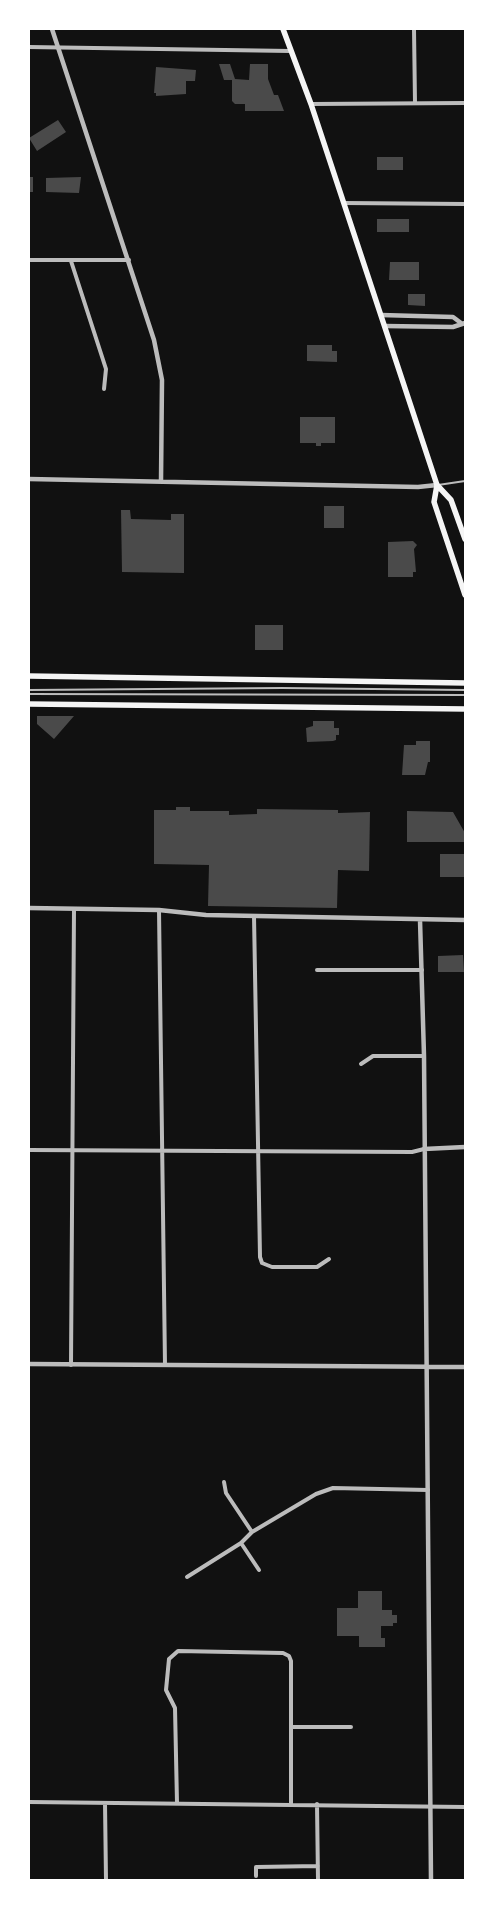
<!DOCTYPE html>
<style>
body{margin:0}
#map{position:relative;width:494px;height:1909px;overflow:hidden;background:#111;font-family:"Alegreya Sans",sans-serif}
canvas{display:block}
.frame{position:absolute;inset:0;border:30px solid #fff;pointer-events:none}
</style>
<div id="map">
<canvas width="494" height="1909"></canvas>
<div class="frame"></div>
</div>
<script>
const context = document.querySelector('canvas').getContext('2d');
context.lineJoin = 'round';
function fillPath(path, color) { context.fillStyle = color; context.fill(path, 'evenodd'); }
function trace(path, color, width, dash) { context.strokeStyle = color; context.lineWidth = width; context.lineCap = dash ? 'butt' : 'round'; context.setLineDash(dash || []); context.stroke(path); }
fillPath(new Path2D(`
 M219,64H230L235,79L249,80L250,64H268V79L274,95H278L284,111H245V104H235L232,101V80H224Z
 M156,67L196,70L195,81H186V94L156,96V93H154Z
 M58,120L66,132L37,151L29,138Z
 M377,157H403V170H377Z
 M29,177H33V192H29Z
 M81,177L79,193L46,192V178Z
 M377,219H409V232H377Z
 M390,262H419V280H389Z
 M408,294H425V306L408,305Z
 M307,345H332V351H337V362L307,361Z
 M300,417H335V443H321V446H316V443H300Z
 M324,506H344V528H324Z
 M121,510H130L131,519L171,520V514H184V573L122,572Z
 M413,541L417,545L414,549L416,572H413V577H388V542Z
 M255,625H283V650H255Z
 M37,716H74L54,739L37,724Z
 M313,721H334V728H339V735H336V740L333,741L307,742L306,728L313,726Z
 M416,741H430V762H428L425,775H402L404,745H416Z
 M176,807H190V811H229V815L257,814V809L338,810V813L370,812L369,871L338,870L337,908L208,906L209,865L154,864V810H176Z
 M407,811L453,812L465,833V842H407Z
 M440,854H465V877H440Z
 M463,955L464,972H438V956Z
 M358,1591H382V1610H392V1615H397V1623H393V1626H381V1638H385V1647H359V1636H337V1608H358Z`), '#4a4a4a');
trace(new Path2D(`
 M438,485L465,481
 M29,690L282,688L465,690
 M29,694L465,695`), '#bcbcbc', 2);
trace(new Path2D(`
 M414,29L415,103
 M29,47L290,51
 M311,104L465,103
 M344,203L465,204
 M29,260H129
 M71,261L106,369L104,389
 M159,910L165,1365
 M254,916L260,1257L262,1263L272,1267H317L329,1259
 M317,970H422
 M361,1064L373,1056H424
 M29,1150L412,1152L424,1149
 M71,1365L74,909
 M224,1482L226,1493L252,1532
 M241,1543L259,1570
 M187,1577L241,1543L252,1532L316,1494L333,1488L428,1490
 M291,1727H351
 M29,1802L465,1807
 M105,1803L106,1880
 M177,1803L175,1708L166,1690L169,1659L178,1651L283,1653L289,1656L291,1661V1804
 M317,1804L318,1880
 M256,1876V1867L318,1866`), '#bcbcbc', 4);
trace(new Path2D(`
 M52,29L154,340L162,380L161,481
 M381,315L453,317L461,323
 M385,326L453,327L465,323
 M29,479L418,487L437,485
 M29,908L159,910L206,915L465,920
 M420,920L424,1056L431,1880
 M424,1149L465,1147
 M29,1364L465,1367`), '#bcbcbc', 4.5);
trace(new Path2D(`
 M283,29L311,104L437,485L451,500L465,539
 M437,485L434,502L465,595
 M29,676L465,683
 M29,704L465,709`), '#f5f5f5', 5.5);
</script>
